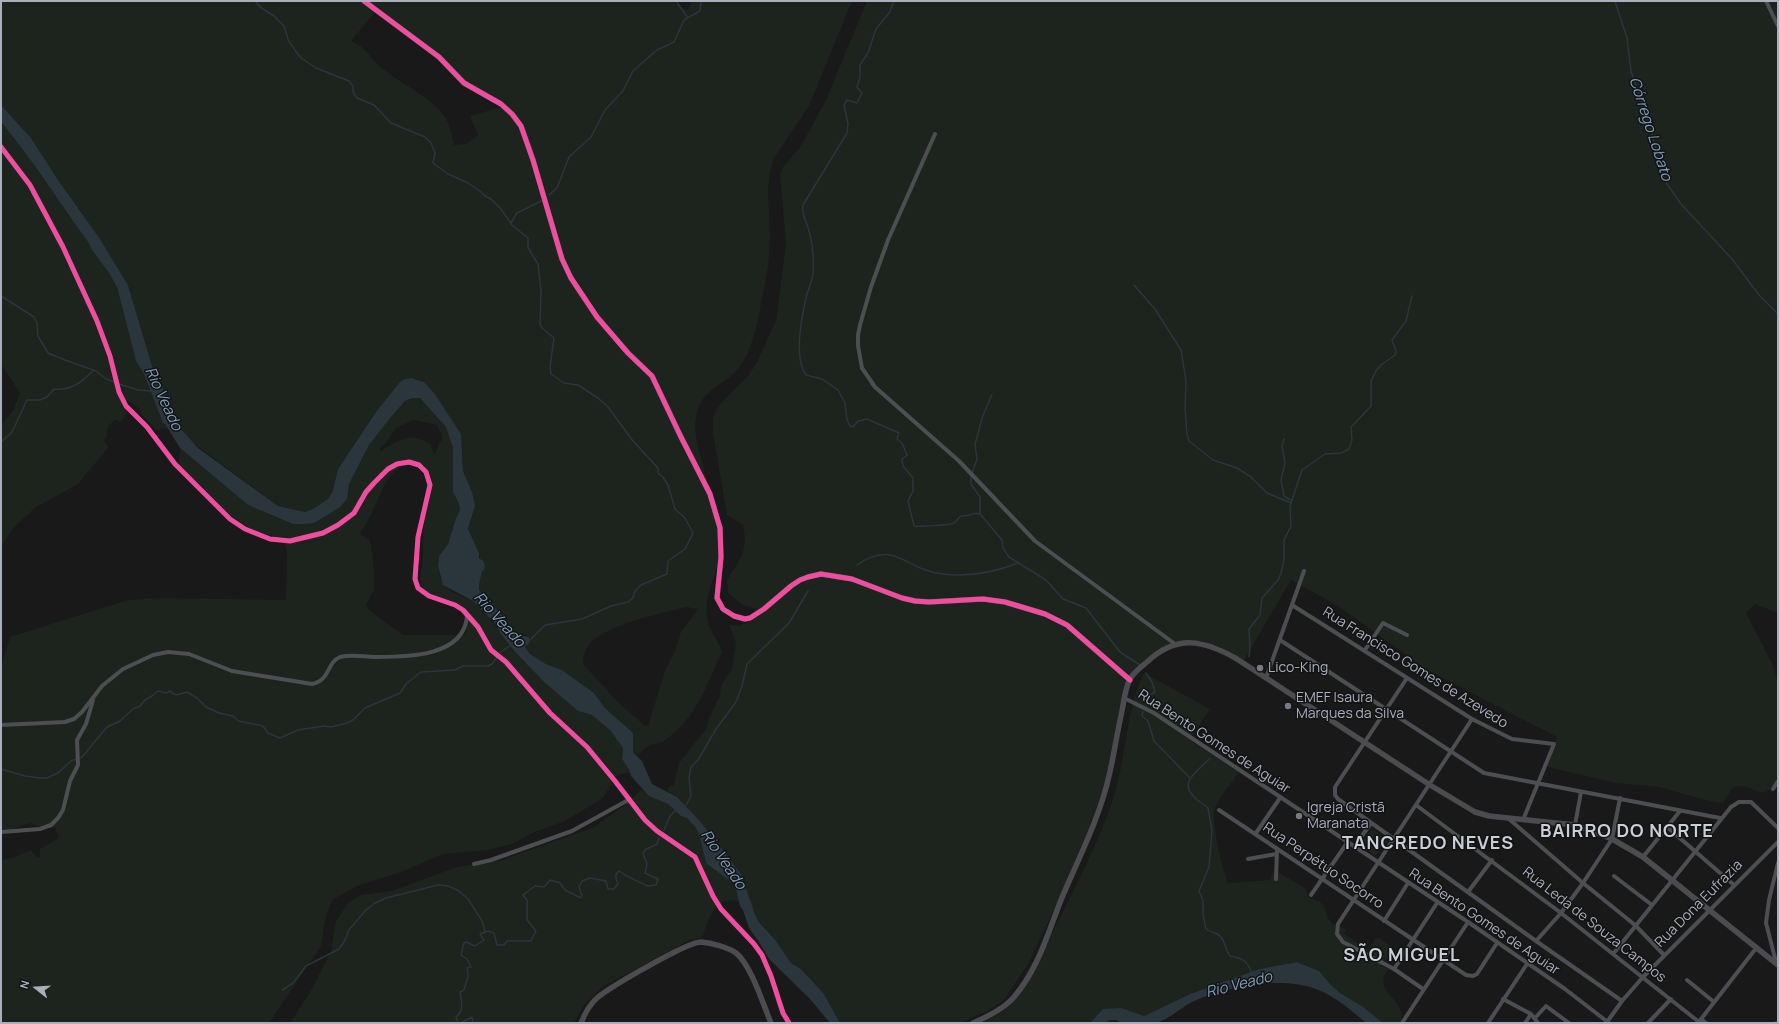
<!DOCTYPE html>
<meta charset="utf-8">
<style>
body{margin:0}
#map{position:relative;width:1779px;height:1024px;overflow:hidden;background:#191919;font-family:Manrope,sans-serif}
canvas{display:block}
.frame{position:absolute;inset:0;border:2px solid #a9afbb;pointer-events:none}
.north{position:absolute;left:16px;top:968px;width:40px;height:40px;-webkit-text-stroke:3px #131315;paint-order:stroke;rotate:287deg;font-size:11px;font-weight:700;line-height:16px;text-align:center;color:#a9afbb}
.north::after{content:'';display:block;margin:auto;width:14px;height:18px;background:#a9afbb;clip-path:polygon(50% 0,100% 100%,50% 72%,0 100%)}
</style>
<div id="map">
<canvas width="1779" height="1024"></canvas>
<div class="frame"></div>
<div class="north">N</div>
</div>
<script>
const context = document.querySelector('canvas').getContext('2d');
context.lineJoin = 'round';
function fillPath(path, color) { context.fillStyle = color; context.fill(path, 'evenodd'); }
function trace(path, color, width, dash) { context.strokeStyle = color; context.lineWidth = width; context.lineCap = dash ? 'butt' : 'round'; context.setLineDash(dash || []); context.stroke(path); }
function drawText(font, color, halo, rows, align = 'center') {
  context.font = font + ' Manrope,sans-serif'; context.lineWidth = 3; context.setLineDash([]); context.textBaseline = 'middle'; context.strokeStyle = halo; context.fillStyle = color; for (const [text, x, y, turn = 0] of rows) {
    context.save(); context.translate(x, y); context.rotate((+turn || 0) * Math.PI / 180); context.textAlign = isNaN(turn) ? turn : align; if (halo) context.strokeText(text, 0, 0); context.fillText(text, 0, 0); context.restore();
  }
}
fillPath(new Path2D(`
 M1,1H671L687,10L693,1H852L809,106L774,158C764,184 770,208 770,236C770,251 768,269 765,284C759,311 756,345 739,368C726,384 705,388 698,409C691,428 699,448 703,466C708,482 711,499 715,516C717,525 720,536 720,546C720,570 704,592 707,617C708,629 719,641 722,652C706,686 697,718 664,741C660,744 654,743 650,745C645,748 640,753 635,756L633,752V733L605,708L594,693L562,670L546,664L530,654L525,647L529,639V636L519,635L513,630L501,614L479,590V585L482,571L479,553L468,529L471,523L472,492L463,471L461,434L435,394L424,382L412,378L405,379L376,412L338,469L332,493L328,499L313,509L305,512L278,506L192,442L182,430L152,366L128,285L100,239L58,180L31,138L1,105ZM375,12L442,60L472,88L505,106L470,116L478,135L466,144L454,145C452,135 450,124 444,116C433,99 399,82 383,69C371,60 366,46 351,41ZM686,607L698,609L681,632L675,651L665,671L648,726L644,725L619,703L583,664C583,658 584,652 588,646C606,624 659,614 686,607Z
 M867,1H1778V613L1755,604L1746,613L1772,663L1778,682V778L1771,789L1763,793L1744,786L1733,787L1723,803L1709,801L1659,787L1616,783L1543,766L1557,737L1427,670L1338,606L1291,580L1244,660L1216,645L1202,641H1186L1169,644L1155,652L1133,678L1123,712L1111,776L1058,902L1028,964L1004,1000L985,1012L959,1023H840L824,994L801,969L791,963L776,941L757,920L741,874L699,820L677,797L666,790L670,786L674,785L679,763L706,729L709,718L720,696L721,686L732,668L736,642L729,625L740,626L759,616L756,609L743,605L728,593L727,580L739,561L743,553L745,538L743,525L727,515L713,433V418L716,410L723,401L748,376L756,364L776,321L786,244L780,175L783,167L801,146L826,100Z
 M1,122C33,160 59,201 88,242L92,250L109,273L117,287L136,361L144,374L163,423L168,429L161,428L158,431L141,414V410L127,400V412L121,422L116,420C109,424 106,427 107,435L104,440L108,448L78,484L36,507L14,527L1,546V425L13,411L20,393L1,364Z
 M412,398H418L425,402L446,427L453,448L454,495L459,504L460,510L456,518L448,544L439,556L438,566L440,578L452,592L473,601L487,615L516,653L544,682L578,711L592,715L610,730L623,748L622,759L630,773L621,774L615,777L603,798L565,821L537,831L512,844L488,850L443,854L404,871L357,886L332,900L325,920L321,946L269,1023H1V860L15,857L31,850L37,858L40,857V849L59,838L55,827L42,828L30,823L7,831L1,830V668L10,637L128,600L160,598L286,600L287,549L281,539L251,529L229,514L204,488L178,465L181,449L248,505L293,524L314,523L349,484L369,445L391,417L405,401ZM413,420L437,425L442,435V440L439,443L435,455L430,444C409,431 399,441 380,451V448L386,443L396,428ZM406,463L417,464C420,468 426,473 429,478C435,489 425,514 424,526C422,538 424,551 422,563C422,568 420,573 420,578C422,612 477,592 465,635H403L370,611L366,605L374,590V570L371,545L369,540L360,534C364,527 369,520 372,512C382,492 385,475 406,463Z
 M1144,673L1210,709L1189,740L1239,772C1232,783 1220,796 1215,808C1210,819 1223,871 1228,883L1270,880L1274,870L1278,872L1305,888L1308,897L1320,902L1324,906L1328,918L1332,923L1346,930L1343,933L1368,950L1375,939L1379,938L1394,948L1381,965L1388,969C1374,989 1395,994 1400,1010C1402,1014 1401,1019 1401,1023H1383L1362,1006L1340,993L1331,985L1319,971L1297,962L1259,969L1190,994L1144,1016H1096L1090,1023H982C991,1018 1003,1013 1010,1005C1015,998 1019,989 1024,982C1039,958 1052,933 1065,908C1084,868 1106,828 1117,785C1126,751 1128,703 1144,673Z
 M642,789L649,796L668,804L681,816L687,818L696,828L699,833L706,863L735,885L739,901C736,901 730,900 726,901C711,907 707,924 702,938L690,940L602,987L584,1005L574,1023H290L312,989L331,951L336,921L348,903L361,895L391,891L457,867L502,860L594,827L626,804Z
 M1372,829L1388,840L1375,856L1360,845Z`), '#1c241d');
fillPath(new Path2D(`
 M1,105L31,138L58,180L100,239L128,285L152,366L182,430L198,448L278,506L305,512L313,509L328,499L332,493L338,469L376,412L400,382L405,379L412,378L424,382L435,394L461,434L463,471L472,492L475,506L468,529L479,553V558C484,561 486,564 484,570L482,571L479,585V590L501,614L513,630L519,635L529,637V643L525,647L530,654L546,664L562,670L594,693L605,708L633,733V752L642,761L652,784L677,797L699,820L726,854L741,874L757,920L776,941L791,963L801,969L824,994L840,1023H830L810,999L769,959L759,942L749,928L743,910L740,906L735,885L706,863L699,834L696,828L687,818L681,816L668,804L649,796L631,776L629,770L622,759L623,748L610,730L592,715L578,711L544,682L516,653L501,634L494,622L473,601L443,585L438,566L439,556L448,544L456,518L460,510L459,504L453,492V448L446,427L420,398H412L405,401L391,417L369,445L349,484L347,499L340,507L314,523L304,524H293L248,505L180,448L165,424L163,423L144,374L136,361L117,287L109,273L92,250L88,242C59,202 33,160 1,122Z
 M1297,962L1319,971L1331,985L1340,993L1362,1006L1383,1023H1366C1351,1010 1335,996 1316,989C1280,976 1227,986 1192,1002C1180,1008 1169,1020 1155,1023C1147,1024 1131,1024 1122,1023C1119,1022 1117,1020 1114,1020C1108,1020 1107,1022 1102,1023C1099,1024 1094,1023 1090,1023L1103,1009L1121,1008L1144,1016L1190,994L1259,969Z`), '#2b353c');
trace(new Path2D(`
 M255,1L260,7L274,16L284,26L289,42L301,58L316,68L349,81L353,86V92L357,98L374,105L391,123L425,137L431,143L435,153L433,163L448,174L468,183L480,191L485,196L491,199L501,209L512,225L528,238V248L538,264L541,291L540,324L542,328L554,338L550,367L551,374L564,383L578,385L598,398L608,407L633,441L658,468V473L663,477L668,485L675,509L685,518L693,533L685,549L668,561L667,574L641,585L635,591L633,598L628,602L611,606L582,619L545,625L528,642
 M676,1L688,18
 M894,1L889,13L876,29L868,53L860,65V77L857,87L862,93L857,103L847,100L844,105L848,124L847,133L803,205C801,215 807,222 809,231C813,245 814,260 813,274C812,281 809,287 807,294C802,314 793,358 806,375L822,379L838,390L845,403L847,420L850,426L853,427L858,421L867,419L899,433L897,439L902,443L907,455L902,459L903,466L913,478V491L908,501L914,526C917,527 952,525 954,523C956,522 958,518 961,516C968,517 974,512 980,514L1002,540L1003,548L1009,557L1046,580L1063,599L1086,608L1120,652L1140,665
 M1615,1L1627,38L1631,71L1646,114L1665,181L1681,204L1732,259L1759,295L1778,314
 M549,195L557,188L569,157L591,137L605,110L623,91L633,71L657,50L674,42L684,20L700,11L701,1
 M511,223L517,213L541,201
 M1134,285L1155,309L1181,350L1186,381L1185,408L1187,434L1189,441L1213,460L1237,468L1251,477L1267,493L1291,503
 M1,296L34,317L37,323L38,336L48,353L65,360L96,371L106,379L114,382
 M119,384L138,390L152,391
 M1284,439L1282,446L1285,463L1281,480L1284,496L1292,501
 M1,442L12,432L27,400H40L47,397L54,389C71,391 82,382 94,370
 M972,473L977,459L975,444L977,437L982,418L992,394
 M971,476V484L980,497V514
 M857,565C895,538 906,571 943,574C968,577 995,572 1018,563
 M501,652L511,645
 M1249,657L1250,647L1249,629L1260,615L1262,598L1278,580L1281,573L1284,560V540L1291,526L1290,506L1302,470L1325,454L1341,453L1349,449L1352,440L1351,427L1371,406V381L1376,371L1381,365L1395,355L1396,351L1392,340L1406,321L1412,296
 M1146,673L1152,682L1155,692L1150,695L1146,705
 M1143,712L1142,716L1148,721L1154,741L1190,778
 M1210,758C1199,771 1177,781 1195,798C1199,802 1204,804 1208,808L1212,830L1209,867L1199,891L1203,900V914L1206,929C1211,933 1217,932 1221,937C1226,943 1225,950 1230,956C1243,958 1247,961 1252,973
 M1,769L25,776L40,778H47L58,773L71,761L82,757L107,727L120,721L133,709L140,706L145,700L152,696L158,691L166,693L170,691C176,698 181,693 187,692L197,698L206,707L219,713L233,716L238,721L263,726L268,733L280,738L298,730L324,726L331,727L347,723L353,720L365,708L400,693L406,684L421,672L455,670L463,666H488L492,664L497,657
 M685,807L691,796L689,778L691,767L698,760L716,729L736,702L742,686L747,664L789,623L808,591
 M664,830L670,816L676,810
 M282,990L293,983L306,966L339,949L344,942L349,930L365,911L375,903L386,898L438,885L448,886L459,891L468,899L482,921L485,931
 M458,1023L456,1017C464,1011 462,1001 460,992L464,990C466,980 470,979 467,968L471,967L467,959L461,955L464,943L466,942L475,946L484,940L480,934L488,931L494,933L497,945H504L507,941H531L536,931L527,920V900L523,895L535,886L544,887L550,880L560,883L565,890L581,898L582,896L579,887L582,881L590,878L606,881L608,889H614L618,884C616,880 614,874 619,871C628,877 638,882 648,886L656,885L658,879L645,873L647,864L643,854L645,850L657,844L659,838
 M461,1023L472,1017L473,1023
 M1773,1023L1778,1021`), '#2b353c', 1.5);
trace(new Path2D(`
 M1766,1L1778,26
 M935,134L888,240L871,287L860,325L858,335V346L862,368L875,387L959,461L1035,541L1175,644
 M1,147L30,185L63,247L97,321L110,356L119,392L126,406L147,427L175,464L230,519L245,529L270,539L290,541L323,533L338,525L354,513L366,492L374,483L388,469L397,464L409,462L419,465L426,472L430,485L418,537L415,579L418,588L429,596L455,605L463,610L478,627L491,650L506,662L550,713L587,747L615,781L645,820L657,831L695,857L713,896L721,909L754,944L762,955L771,976L783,1013L789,1023
 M1292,605L1472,719L1512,739L1554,744L1523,820
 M1280,640L1484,773L1720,818
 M1365,650L1383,623L1407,635
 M1266,678L1304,571
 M1407,678L1335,787V795L1338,799L1536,941L1622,1001
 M1124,698L1154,713L1468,922L1565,989L1609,1023
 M1,725L65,722L74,719L82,712L102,686L123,669L153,655L168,652L189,654L232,671L312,684C331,680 326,663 340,657C352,654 364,657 376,657C407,657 464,657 467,616
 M1773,789L1778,781
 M1416,805L1561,913L1699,1022
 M1219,810L1466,975L1473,976L1477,974L1497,943
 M1509,819L1583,883L1635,925L1664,955
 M1575,825L1581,792
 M1667,827L1734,885
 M1,832L40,829L51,825L58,818L63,810L70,781L78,765L77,740L86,724L93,700
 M1256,833L1280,798
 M1354,847L1371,823
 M1643,857L1680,811
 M1248,859L1276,854
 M474,864L491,860L572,831L630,799
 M1614,876L1652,905
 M1276,879L1277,849
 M1468,892L1492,860
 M1311,895L1347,843
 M1384,921L1408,883
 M1536,941L1561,913L1583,883L1612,839L1620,798
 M1613,954L1731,807L1739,802H1751L1778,828
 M1776,962L1766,923L1769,900L1778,863
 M1394,969L1437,903
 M1687,980L1714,1002
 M1423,989L1394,969L1343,942L1337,934L1338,924L1472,719
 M1503,999L1531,1014L1538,1023
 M1535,1018L1546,1006L1569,1023
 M1701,1019L1706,1023
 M1607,1022L1622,1001L1643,977L1778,842
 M1402,1023L1468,922
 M1488,1023L1527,964
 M1525,1023L1531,1014
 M1648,1023L1671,999
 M1698,1023L1757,947`), '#4c4e52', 4);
trace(new Path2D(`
 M364,1L439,57L464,83L501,104L512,114L521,126L533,160L562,259L571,278L597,317L628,353L652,376L680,435L710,494L720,528L721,557L717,598L723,609L734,616L745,619L750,618L764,609L791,586L800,580L808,577L821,574L852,579L902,598L915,601L929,602L983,599L1005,602L1045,614L1067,625L1130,680
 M581,1023C585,1013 589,1005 597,998C610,987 687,942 701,942C712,943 727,947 736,953C751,965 763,1004 771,1023
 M973,1023C987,1017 1004,1009 1014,997C1038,969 1048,933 1061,900C1078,859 1099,820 1109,776C1114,755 1117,733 1122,711C1124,701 1125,688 1130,679C1134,672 1141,667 1147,662C1177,634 1204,640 1237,659L1430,785L1475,812L1489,816L1575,825L1612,839L1643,857L1778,965`), '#4c4c50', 5.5);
trace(new Path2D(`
 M364,1L439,57L464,83L501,104L512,114L521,126L533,160L562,259L571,278L597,317L628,353L652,376L680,435L710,494L720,528L721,557L717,598L723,609L734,616L745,619L750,618L764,609L791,586L800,580L808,577L821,574L852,579L902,598L915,601L929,602L983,599L1005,602L1045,614L1067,625L1130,680
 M1,147L30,185L63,247L97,321L110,356L119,392L126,406L147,427L175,464L230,519L245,529L270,539L290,541L323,533L338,525L354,513L366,492L374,483L388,469L397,464L409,462L419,465L426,472L430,485L418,537L415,579L418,588L429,596L455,605L463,610L478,627L491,650L506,662L550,713L587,747L615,781L645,820L657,831L695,857L713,896L721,909L754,944L762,955L771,976L783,1013L789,1023`), '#ef4d9e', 5);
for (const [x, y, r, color] of [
 [1260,668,4,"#777a82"],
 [1288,706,4,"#777a82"],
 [1299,816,4,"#777a82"]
]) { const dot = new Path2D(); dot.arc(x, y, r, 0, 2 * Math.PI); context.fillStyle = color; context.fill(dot); trace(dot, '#131315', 1.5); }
drawText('14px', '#a9afbb', '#131315', [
 ["Lico-King",1268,668],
 ["EMEF Isaura",1296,698],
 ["Marques da Silva",1296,714],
 ["Igreja Cristã",1307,808],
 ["Maranata",1307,824]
], 'left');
drawText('14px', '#a9afbb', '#131315', [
 ["Rua Francisco Gomes de Azevedo",1415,668,32],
 ["Rua Bento Gomes de Aguiar",1214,742,33],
 ["Rua Perpétuo Socorro",1323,866,34],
 ["Rua Dona Eufrazia",1699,904,-45],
 ["Rua Bento Gomes de Aguiar",1484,922,34],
 ["Rua Leda de Souza Campos",1594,925,38]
]);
drawText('italic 15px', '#7e9fb8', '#131315', [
 ["Córrego Lobato",1650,129,72],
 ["Rio Veado",163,399,65],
 ["Rio Veado",499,620,48],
 ["Rio Veado",723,860,56],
 ["Rio Veado",1239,985,-14]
]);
context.letterSpacing = '1px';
drawText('bold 18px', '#caced6', '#131315', [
 ["BAIRRO DO NORTE",1627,832],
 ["TANCREDO NEVES",1428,844],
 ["SÃO MIGUEL",1402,956]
]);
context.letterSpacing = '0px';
</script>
